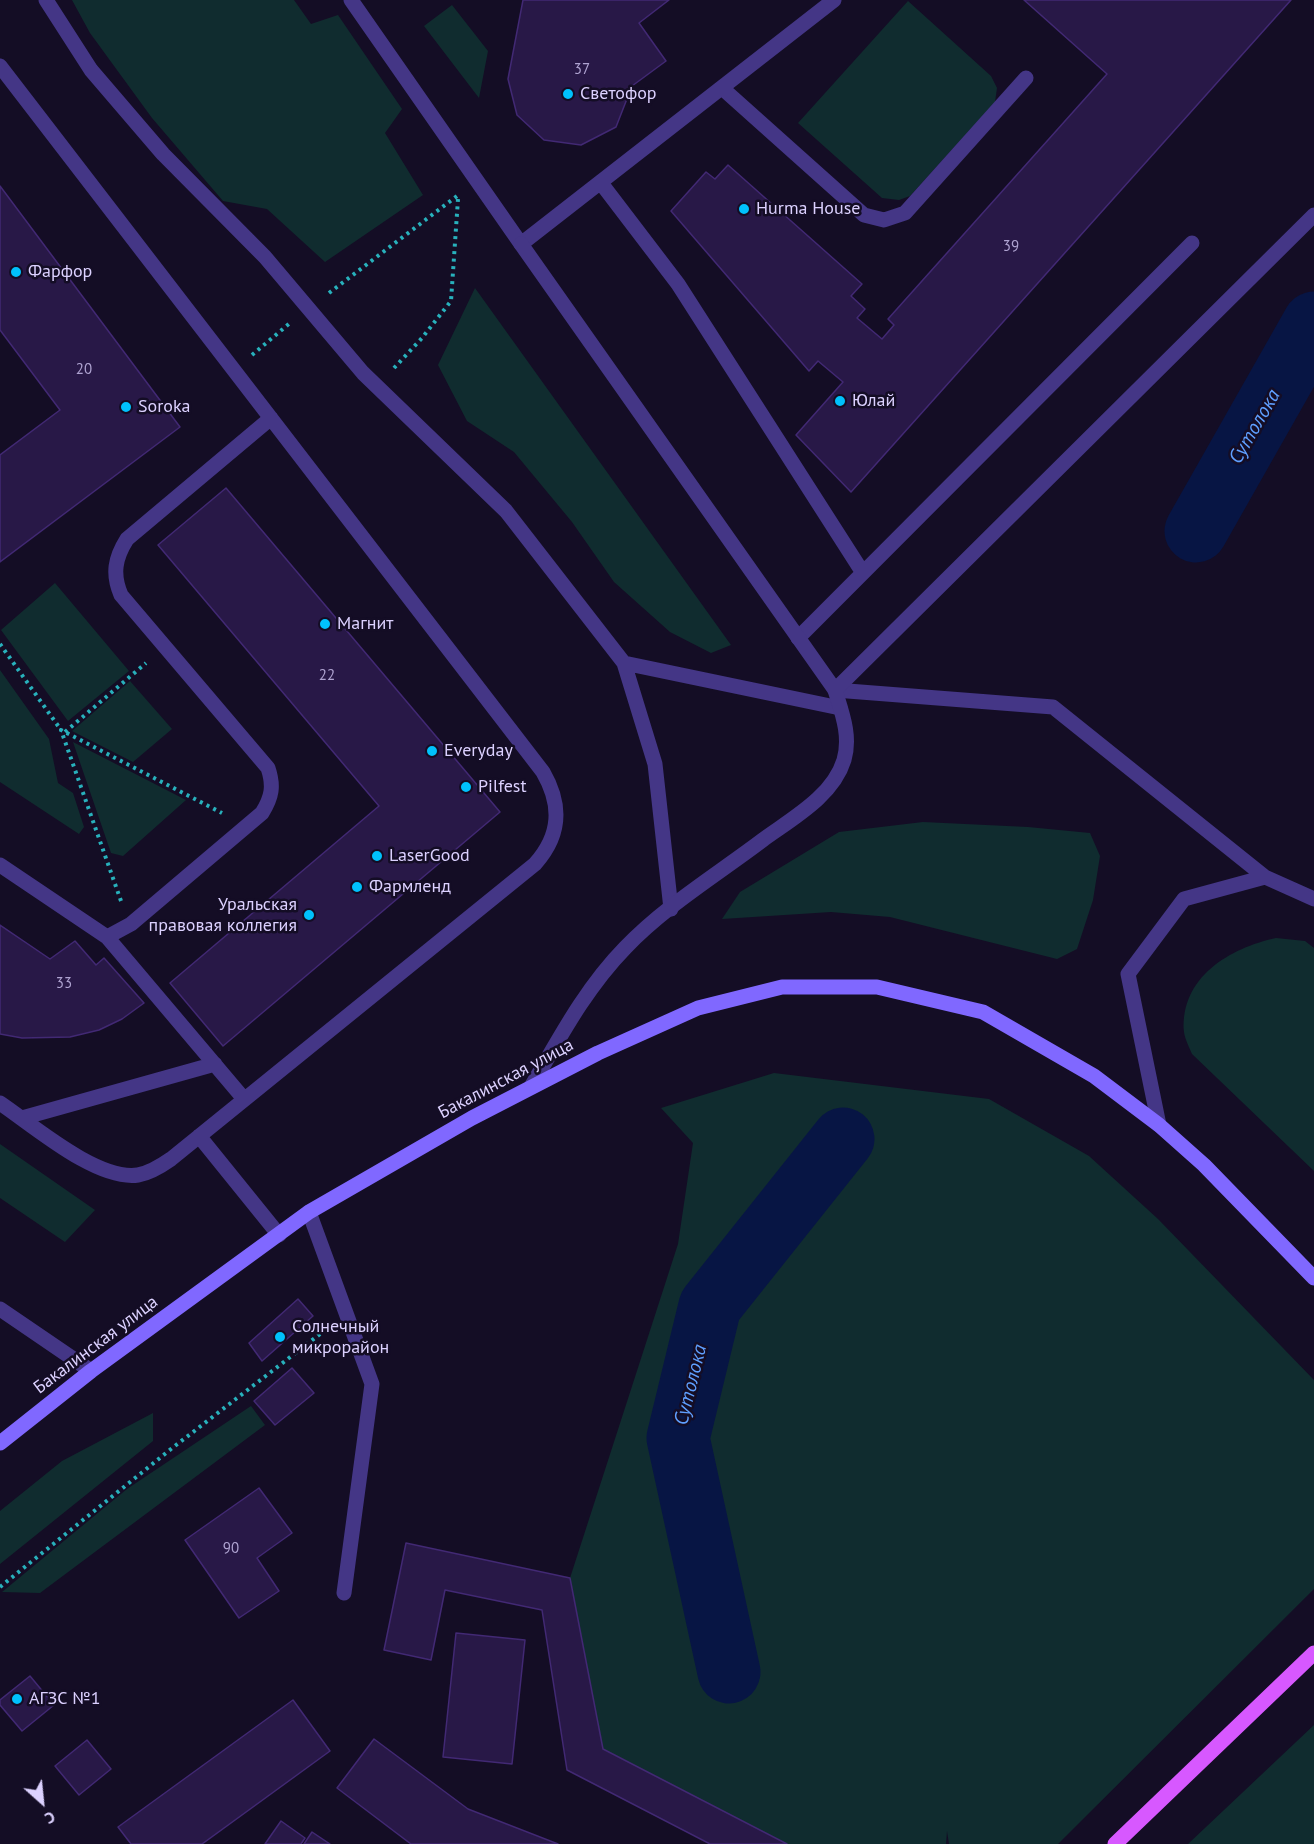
<!DOCTYPE html>
<meta charset="utf-8">
<style>
body{margin:0}
#map{position:relative;width:1314px;height:1844px;overflow:hidden;background:#140d25;font-family:"PT Sans",sans-serif}
canvas{display:block}
.north{position:absolute;left:12px;top:1772px;width:60px;height:60px;-webkit-text-stroke:4px #140d25;paint-order:stroke;rotate:153deg;font-size:16px;font-weight:700;line-height:24px;text-align:center;color:#dcd1ff}
.north::after{content:'';display:block;margin:auto;width:21px;height:27px;background:#dcd1ff;clip-path:polygon(50% 0,100% 100%,50% 72%,0 100%)}
</style>
<div id="map">
<canvas width="1314" height="1844"></canvas>
<div class="north">С</div>
</div>
<script>
const context = document.querySelector('canvas').getContext('2d');
context.lineJoin = 'round';
function fillPath(path, color) { context.fillStyle = color; context.fill(path, 'evenodd'); }
function trace(path, color, width, dash) { context.strokeStyle = color; context.lineWidth = width; context.lineCap = dash ? 'butt' : 'round'; context.setLineDash(dash || []); context.stroke(path); }
function drawText(font, color, halo, rows, align = 'center') {
  context.font = font + ' "PT Sans",sans-serif'; context.lineWidth = 5; context.setLineDash([]); context.textBaseline = 'middle'; context.strokeStyle = halo; context.fillStyle = color; for (const [text, x, y, turn = 0] of rows) {
    context.save(); context.translate(x, y); context.rotate((+turn || 0) * Math.PI / 180); context.textAlign = isNaN(turn) ? turn : align; if (halo) context.strokeText(text, 0, 0); context.fillText(text, 0, 0); context.restore();
  }
}
fillPath(new Path2D(`
 M72,0H294L311,24L338,15L402,109L385,133L423,195L325,262L267,209L223,201L152,118L90,33Z
 M908,1L991,76L997,88L995,102L910,196L899,200L882,198L798,123Z
 M452,5L488,51L479,98L424,26Z
 M475,288L731,645L711,653L670,632L614,582L572,522L514,452L467,421L438,365Z
 M55,583L129,671L68,721L1,630Z
 M0,670L49,739L58,783L73,793L84,827L79,834L0,782Z
 M130,681L172,729L133,762L72,731Z
 M73,742L186,800L123,856L111,853Z
 M923,822L1028,827L1090,833L1100,856L1093,900L1077,949L1057,959L890,917L831,912L722,919L740,892L839,832Z
 M1276,938L1305,941L1314,948V1171L1192,1054C1189,1047 1185,1039 1184,1032C1180,977 1230,948 1276,938Z
 M774,1073L989,1099L1089,1156L1158,1219L1314,1380V1589L1058,1844H949L947,1831L946,1844H787L603,1749L570,1578L678,1244L693,1143L661,1108Z
 M0,1144L95,1210L65,1242L0,1198Z
 M251,1406L265,1425L40,1593L2,1592L127,1489Z
 M153,1413V1441L0,1564V1511L62,1461Z
 M1314,1725V1844H1188Z`), '#102c2f');
trace(new Path2D(`
 M1196,531L1314,323
 M729,1672L678,1438L710,1306L843,1139`), '#071544', 63);
const building = new Path2D(`
 M523,0H669L639,23L666,61L632,86L616,127L581,145L544,140L517,115L508,79Z
 M1024,0H1291L851,492L796,435L843,382L818,361L809,371L671,211L706,172L715,179L728,165L862,284L851,296L865,309L857,318L882,339L894,325L888,319L1107,74Z
 M0,186L180,427L0,562V455L60,410L0,330Z
 M226,488L500,812L223,1046L170,983L379,806L158,545Z
 M0,925L50,959L75,941L96,965L104,958L144,1003L122,1019L99,1030L70,1037L22,1038L0,1034Z
 M298,1299L313,1316L262,1361L249,1343Z
 M292,1368L314,1393L275,1425L254,1401Z
 M259,1488L292,1533L257,1558L279,1591L239,1618L185,1540Z
 M406,1543L570,1578L603,1749L787,1844H710L567,1770L542,1610L445,1590L431,1660L384,1650Z
 M456,1633L525,1640L512,1764L443,1757Z
 M30,1676L54,1705L22,1731L0,1705V1700Z
 M293,1700L330,1751L202,1844H131L118,1827Z
 M374,1739L468,1809L558,1844H411L337,1788Z
 M87,1740L111,1769L79,1795L55,1766Z
 M281,1821L305,1838L301,1844H265Z
 M312,1832L330,1844H304Z`);
fillPath(building, '#281847');
trace(building, '#422974', 1.5);
trace(new Path2D(`
 M329,293L457,196
 M252,355L290,323
 M394,368L422,338L451,301L458,199
 M0,644L61,730
 M65,732L146,663
 M121,901L61,730L222,813
 M0,1587L171,1449L324,1331`), '#28b1bc', 4, [3, 4.5]);
trace(new Path2D(`
 M46,0L91,70L163,154L265,257L363,373L506,511L624,663L655,764L671,909
 M351,0L521,244L834,0
 M0,66L543,772C562,805 561,835 535,864L171,1159C161,1166 150,1173 138,1175C97,1181 34,1126 0,1103
 M722,88L864,215L884,220L905,213L1026,78
 M601,183L678,284L863,573
 M798,638L1192,243
 M624,663L840,708
 M835,690L1053,707L1265,877
 M0,865L107,937L244,1099
 M107,937L131,924L262,813C272,797 274,786 268,768L121,595C112,574 115,558 127,539L271,418
 M22,1118L215,1064
 M1159,1125L1128,974L1184,899L1265,877L1314,899
 M199,1136L279,1235
 M309,1212L372,1384L344,1593
 M0,1309L91,1371`), '#443686', 15);
trace(new Path2D(`
 M521,244L835,690C842,713 851,736 844,760C833,796 793,818 764,839C718,874 665,906 625,948C585,989 559,1039 531,1087
 M835,690L1314,215`), '#443686', 15);
trace(new Path2D(`
 M0,1443L91,1371L309,1212L472,1118L598,1053L698,1008L782,987H877L983,1012L1094,1076L1159,1125L1204,1165L1314,1278`), '#8068ff', 15);
trace(new Path2D(`
 M1115,1844L1314,1653`), '#d758ff', 15);
for (const [x, y, r, color] of [
 [568,94,6,"#00c1fc"],
 [744,209,6,"#00c1fc"],
 [16,272,6,"#00c1fc"],
 [840,401,6,"#00c1fc"],
 [126,407,6,"#00c1fc"],
 [325,624,6,"#00c1fc"],
 [432,751,6,"#00c1fc"],
 [466,787,6,"#00c1fc"],
 [377,856,6,"#00c1fc"],
 [357,887,6,"#00c1fc"],
 [309,915,6,"#00c1fc"],
 [280,1337,6,"#00c1fc"],
 [17,1699,6,"#00c1fc"]
]) { const dot = new Path2D(); dot.arc(x, y, r, 0, 2 * Math.PI); context.fillStyle = color; context.fill(dot); trace(dot, '#140d25', 2); }
drawText('15px', '#afa3d1', null, [
 ["37",582,70],
 ["39",1011,247],
 ["20",84,370],
 ["22",327,676],
 ["33",64,984],
 ["90",231,1549]
]);
drawText('18px', '#dcd1ff', '#140d25', [
 ["Светофор",580,94],
 ["Hurma House",756,209],
 ["Фарфор",28,272],
 ["Юлай",852,401],
 ["Soroka",138,407],
 ["Магнит",337,624],
 ["Everyday",444,751],
 ["Pilfest",478,787],
 ["LaserGood",389,856],
 ["Фармленд",369,887],
 ["Уральская",297,905,"right"],
 ["правовая коллегия",297,926,"right"],
 ["Солнечный",292,1327],
 ["микрорайон",292,1348],
 ["АГЗС №1",29,1699]
], 'left');
drawText('18px', '#dcd1ff', '#140d25', [
 ["Бакалинская улица",506,1079,-28],
 ["Бакалинская улица",96,1345,-37]
]);
drawText('italic 20px', '#5f9fff', '#140d25', [
 ["Сутолока",1255,427,-60],
 ["Сутолока",691,1385,-76]
]);
</script>
